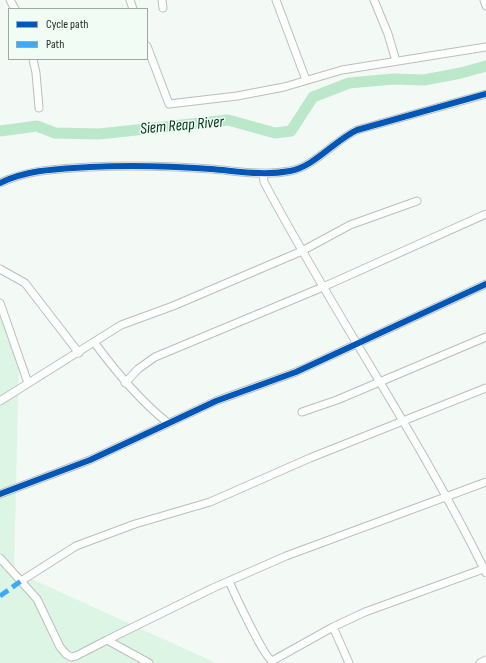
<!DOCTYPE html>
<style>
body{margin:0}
#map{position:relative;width:486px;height:663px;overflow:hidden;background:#f3f9f5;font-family:"Sofia Sans Condensed",sans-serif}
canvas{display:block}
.legend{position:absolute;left:8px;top:8px;width:140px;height:52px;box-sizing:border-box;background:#f0fcf4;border:1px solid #9fa8a2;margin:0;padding:5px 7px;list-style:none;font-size:12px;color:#262a27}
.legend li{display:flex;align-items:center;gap:8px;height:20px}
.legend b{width:20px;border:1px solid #9fa8a2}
</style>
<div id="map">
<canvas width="486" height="663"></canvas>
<ul class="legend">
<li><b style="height:5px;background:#0057b8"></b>Cycle path</li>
<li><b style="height:5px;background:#3fa9f5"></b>Path</li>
</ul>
</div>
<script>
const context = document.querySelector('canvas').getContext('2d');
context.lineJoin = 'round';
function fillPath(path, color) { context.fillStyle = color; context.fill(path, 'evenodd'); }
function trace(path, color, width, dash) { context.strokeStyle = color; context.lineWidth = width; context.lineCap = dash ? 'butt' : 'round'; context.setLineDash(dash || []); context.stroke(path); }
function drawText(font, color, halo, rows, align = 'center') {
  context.font = font + ' "Sofia Sans Condensed",sans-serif'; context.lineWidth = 3; context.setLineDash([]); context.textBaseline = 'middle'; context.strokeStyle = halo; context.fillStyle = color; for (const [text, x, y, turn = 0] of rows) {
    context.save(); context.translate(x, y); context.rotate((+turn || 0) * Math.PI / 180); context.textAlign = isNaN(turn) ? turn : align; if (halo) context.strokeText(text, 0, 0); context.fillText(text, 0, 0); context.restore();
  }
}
fillPath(new Path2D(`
 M0,307L19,356L14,571L216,663H0Z`), '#dcf5e4');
trace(new Path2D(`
 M0,131L37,126L55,133L99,134L228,120L275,133L291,131L313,97L349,83L393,79L424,80L461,73L486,66`), '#bbe8ca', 11);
const minor = new Path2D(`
 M10,0L15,9
 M130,0L133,9
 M162,0L163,8
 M276,0L306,80
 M374,0L388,34L396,61
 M484,0L486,6
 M147,46L169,104L237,96L284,87L342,70L486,47
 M33,59L36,73L39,108
 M263,173L264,182C334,314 420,438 486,573
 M0,183C29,169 59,169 89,167C130,165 170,166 211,169C237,171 264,176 290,171C314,167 335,140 357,130L486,94
 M0,269L25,283L79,353
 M0,303L28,383
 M94,342C116,372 139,400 168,423
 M125,383L138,369L155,357L323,287L486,214
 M0,401L121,325L173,306L302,251L350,225L417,201
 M302,412L337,400L486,337
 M0,494L90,460L216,401L296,372L486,284
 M0,558L37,599L60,647L66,654L71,657L76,656L107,640L149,663
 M21,581L76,546L135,524L210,502L310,458L486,388
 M229,581C234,593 264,657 272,661L333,627L365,612L486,568
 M333,627L349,663
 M107,640L213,588L286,556L486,482
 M480,663L486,660`);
trace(minor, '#babfbc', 9);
trace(minor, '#fdfefe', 7);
trace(new Path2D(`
 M0,596L21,581`), '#3fa9f5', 5, [10, 5]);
trace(new Path2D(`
 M0,183C29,169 59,169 89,167C130,165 170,166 211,169C237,171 264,176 290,171C314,167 335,140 357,130L486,94
 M0,494L90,460L216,401L296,372L486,284`), '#0057b8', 6);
drawText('italic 16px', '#03341c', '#f0fcf4', [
 ["Siem Reap River",182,126,-5]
]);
</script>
